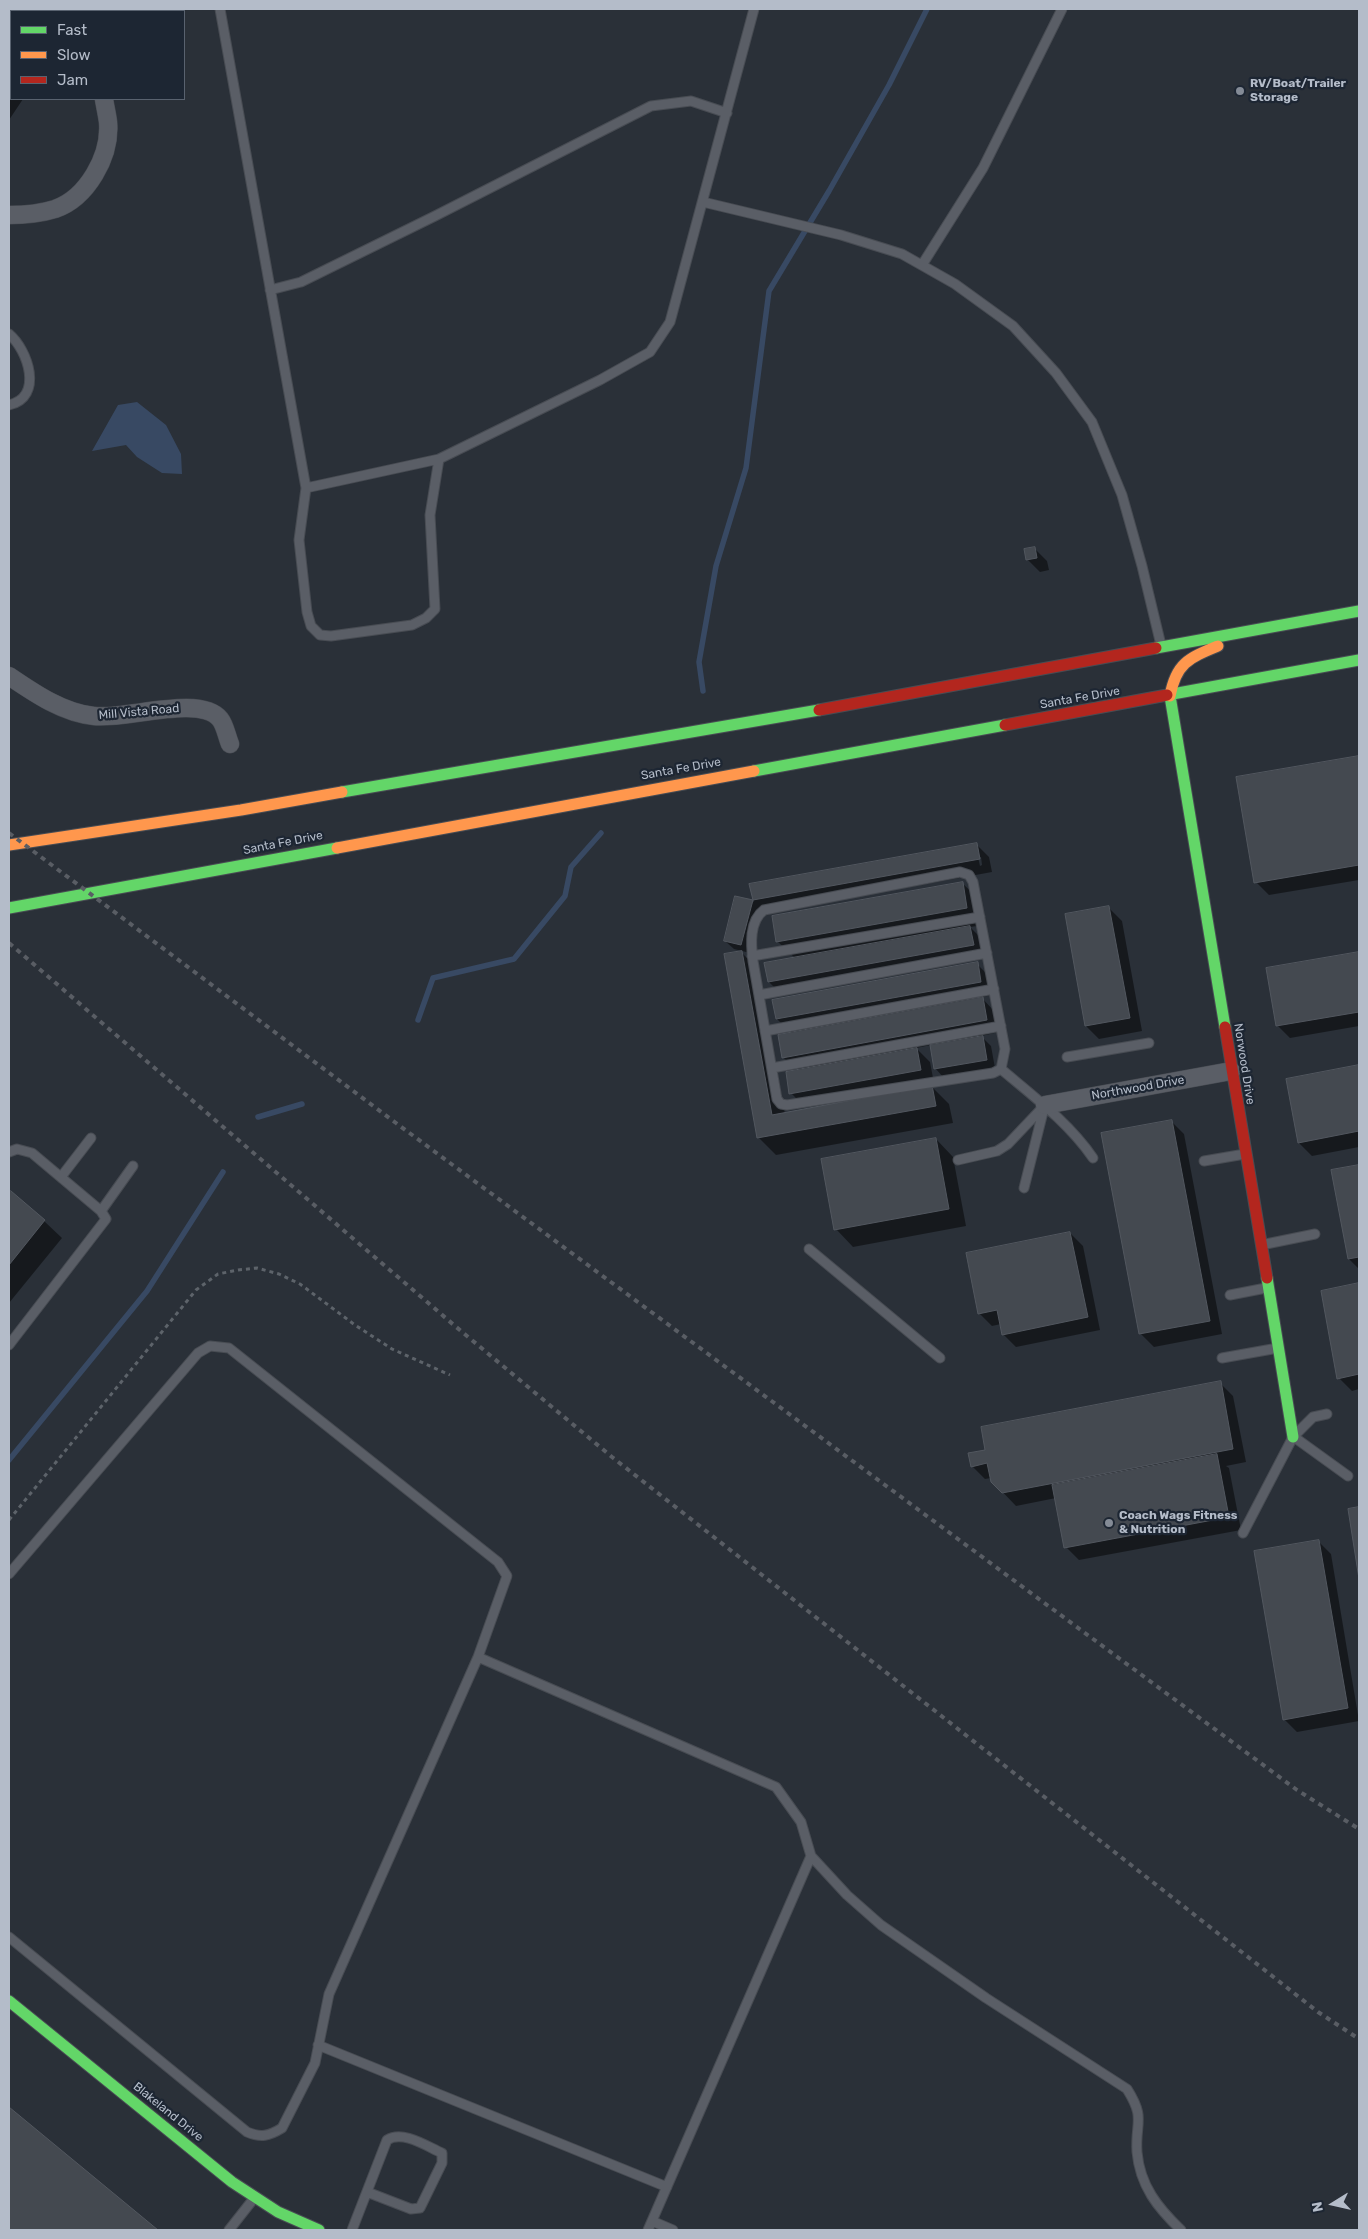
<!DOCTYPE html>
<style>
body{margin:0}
#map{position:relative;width:1368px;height:2239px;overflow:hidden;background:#2a3038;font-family:Rubik,sans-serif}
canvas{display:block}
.frame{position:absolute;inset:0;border:10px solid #b4bcc9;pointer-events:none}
.legend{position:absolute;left:10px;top:10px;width:175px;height:90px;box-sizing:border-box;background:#1d2633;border:1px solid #59626f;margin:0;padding:6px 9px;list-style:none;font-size:15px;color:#b4bcc9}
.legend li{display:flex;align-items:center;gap:10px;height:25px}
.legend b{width:25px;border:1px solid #59626f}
.north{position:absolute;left:1308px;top:2179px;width:50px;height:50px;-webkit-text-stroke:4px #1d2633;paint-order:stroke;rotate:260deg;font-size:14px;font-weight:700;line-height:20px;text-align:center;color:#b4bcc9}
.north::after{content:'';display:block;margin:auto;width:18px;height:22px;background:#b4bcc9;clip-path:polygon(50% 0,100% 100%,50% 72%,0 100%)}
</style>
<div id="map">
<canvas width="1368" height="2239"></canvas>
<div class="frame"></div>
<ul class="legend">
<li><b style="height:6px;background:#63d668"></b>Fast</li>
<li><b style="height:6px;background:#ff974d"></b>Slow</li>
<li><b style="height:6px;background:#b3261e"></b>Jam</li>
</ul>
<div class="north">N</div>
</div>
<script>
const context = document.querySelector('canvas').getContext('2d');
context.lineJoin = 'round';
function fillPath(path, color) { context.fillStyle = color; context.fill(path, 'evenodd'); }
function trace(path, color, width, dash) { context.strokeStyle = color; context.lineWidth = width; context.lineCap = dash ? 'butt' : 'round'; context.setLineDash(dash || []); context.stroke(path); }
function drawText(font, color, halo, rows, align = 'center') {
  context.font = font + ' Rubik,sans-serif'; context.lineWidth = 4.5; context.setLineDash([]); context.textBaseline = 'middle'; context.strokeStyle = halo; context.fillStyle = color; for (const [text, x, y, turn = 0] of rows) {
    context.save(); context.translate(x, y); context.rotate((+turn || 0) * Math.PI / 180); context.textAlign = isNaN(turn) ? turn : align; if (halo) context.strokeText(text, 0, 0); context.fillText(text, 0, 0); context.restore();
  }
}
fillPath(new Path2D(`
 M137,402L166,425L181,454L182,474L162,473L137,457L126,445L92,451L118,405Z`), '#384963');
fillPath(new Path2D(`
 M9,9L13,11H11V99H23L9,120Z
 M1034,548L1047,561L1049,570L1040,572L1027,559Z
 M1359,757V880L1269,895L1256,882L1238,778Z
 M976,844L989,857L992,872L767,913L761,907L750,953L734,949L725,941L736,898L754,902L750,885ZM978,857H981L982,865L980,866Z
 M962,883L980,900L984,925L970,927L983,940L986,958L782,995L769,982L766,964L795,958L777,941Z
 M1109,908L1122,921L1142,1031L1099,1039L1086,1026Z
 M741,952L759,970L785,1114L932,1087L949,1104L953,1123L776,1155L758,1137Z
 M1359,953V1026L1290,1038L1277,1025L1268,969Z
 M977,964L990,977L994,995L981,997L995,1012L999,1032L981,1036L991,1046L995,1068L943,1077L935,1068L931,1045L916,1048L930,1062L934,1083L804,1106L791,1093L797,1071L783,1057L792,1034L777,1019L774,1001Z
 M1359,1066V1147L1312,1156L1299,1143L1287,1080Z
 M1171,1121L1184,1134L1222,1334L1154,1347L1141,1334Z
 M936,1139L953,1157L966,1226L853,1247L836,1229Z
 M1359,1166V1269L1349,1259L1333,1171Z
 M9,1193L44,1221L62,1238L9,1303Z
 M1070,1233L1083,1246L1100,1330L1016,1347L1003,1334L1001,1324L992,1326L979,1313Z
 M1359,1285V1389L1352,1391L1339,1378L1322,1292Z
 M1220,1383L1233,1396L1246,1462L1226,1466L1229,1468L1241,1530L1079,1560L1066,1547L1056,1498L1016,1506L992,1481L991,1478L985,1479L972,1466L987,1451Z
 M1359,1508V1571L1350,1510Z
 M1318,1541L1331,1554L1359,1721L1297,1732L1284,1719Z
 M9,2109L156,2230H9Z`), '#0007');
trace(new Path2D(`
 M703,691L699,662L716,566L746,468L769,291L829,191L889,85L927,9
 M418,1020L433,978L514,959L565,896L571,867L601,833
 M258,1117L302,1104
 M9,1460L147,1291L223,1172`), '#384963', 5.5);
const building = new Path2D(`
 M9,9L16,11H11V73L9,76Z
 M1035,547L1037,558L1026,560L1024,549Z
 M1359,756V865L1254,883L1236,777Z
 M977,843L980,859L753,900L749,884Z
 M963,882L967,908L776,942L772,916Z
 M735,896L753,900L741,945L724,941Z
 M1109,906L1130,1018L1085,1026L1065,914Z
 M970,926L974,945L768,982L764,963Z
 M742,951L772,1115L932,1085L936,1106L757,1138L724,954Z
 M1359,952V1012L1276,1026L1266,968Z
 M978,962L981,982L776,1019L772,1000Z
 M983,997L987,1020L782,1058L778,1035Z
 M983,1036L987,1060L934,1069L930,1045Z
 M917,1048L921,1070L789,1094L786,1072Z
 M1359,1065V1131L1298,1143L1286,1079Z
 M1172,1120L1210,1321L1139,1334L1101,1133Z
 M936,1138L949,1209L834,1230L821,1159Z
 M1359,1165V1257L1348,1259L1331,1170Z
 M11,1191L45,1220L9,1265V1192Z
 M1070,1232L1088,1317L1002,1335L997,1310L978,1314L966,1253Z
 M1359,1283V1374L1337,1379L1321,1291Z
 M1221,1381L1233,1449L1002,1493L991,1482L987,1463L971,1467L968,1453L985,1450L981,1427Z
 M1217,1454L1229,1517L1064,1548L1052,1485Z
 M1359,1507V1579L1348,1509Z
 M1319,1540L1348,1708L1283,1720L1254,1551Z
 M9,2107L158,2230H9Z`);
fillPath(building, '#444950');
trace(building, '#52575f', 1);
const lane = new Path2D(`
 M220,9L306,488L439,459L600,380L650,352L670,322L754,9
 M703,202L841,235L902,254L955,284L1013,326L1056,373L1092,422L1122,495L1142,566L1161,645
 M922,265L983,168L1062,9
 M270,290L301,282L435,216L651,106L691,101L727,113
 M9,334C28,350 44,397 9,405
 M306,488L299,540L307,612L311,626L320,635L331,636L412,625L426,618L435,609L430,515L439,459
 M752,956L980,917
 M759,995L987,953
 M765,1031L994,989
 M1067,1057L1149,1043
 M772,1068L1001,1026
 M1001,1069L1005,1049L973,882L969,875L960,872L764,910C749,921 751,945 753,961L777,1099L781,1104L787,1105L993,1073L1001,1069C1033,1096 1069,1123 1093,1158
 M9,1152L17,1149L32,1153L101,1211L106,1219L9,1345
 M958,1160L997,1151L1008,1144L1045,1105
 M1204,1161L1245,1154
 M61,1177L91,1138
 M1024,1188L1044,1108
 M101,1211L133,1166
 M1261,1245L1315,1234
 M809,1249L940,1358
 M1230,1295L1266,1288
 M1222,1358L1278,1348
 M1294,1437L1348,1476
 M1243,1533L1293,1437L1313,1417L1327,1414
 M9,1574L198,1353L210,1346L229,1348L498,1562L507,1576L478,1657L329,1994L315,2063L282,2128C269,2136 261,2138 247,2132L9,1937
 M478,1657L776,1787L801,1822L811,1856
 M318,2045L667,2187
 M652,2221L673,2230
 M229,2230L255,2197
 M352,2230L387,2140C403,2130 426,2146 442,2153V2163L420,2208L411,2209L367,2192
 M648,2230L811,1856L847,1895L881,1925L986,1998L1127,2089C1146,2119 1135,2122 1137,2152C1140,2186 1158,2208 1181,2230`);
const street = new Path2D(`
 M87,9V11
 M9,215C25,215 39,214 55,209C87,198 111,156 108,122C107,114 105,106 104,99
 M9,676C34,693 63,713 94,716C125,720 200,694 220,719C225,725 227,737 230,744
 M1045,1105L1231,1071`);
const fast = new Path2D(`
 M1156,648L1359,611
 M1167,695L1359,660
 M1170,696L1225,1027
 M754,771L1005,725
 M342,792L819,710
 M9,908L337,848
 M1267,1278L1293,1437
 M9,2001L232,2182L278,2212L319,2230`);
const slow = new Path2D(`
 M1170,696C1176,663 1189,658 1218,646
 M9,845L241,810L342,792
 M337,848L754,771`);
const jam = new Path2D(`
 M819,710L1156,648
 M1005,725L1167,695
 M1225,1027L1267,1278`);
trace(lane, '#484c53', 11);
trace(street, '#484c53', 19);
trace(fast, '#484c53', 13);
trace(slow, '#484c53', 13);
trace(jam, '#484c53', 13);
trace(new Path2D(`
 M9,1520L196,1290L218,1274L238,1270L257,1268L279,1274L300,1284L355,1325L392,1349L450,1375`), '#5d636a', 3, [4, 4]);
trace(lane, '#5a5e66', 9);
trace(street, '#5a5e66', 18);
trace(fast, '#63d668', 11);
trace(slow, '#ff974d', 11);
trace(jam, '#b3261e', 11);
trace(new Path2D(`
 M9,833L396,1123L1297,1790L1359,1829
 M9,943L455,1326L612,1457L1318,2012L1359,2039`), '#595d64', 4, [5, 5]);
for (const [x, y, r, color] of [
 [1240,91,5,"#848b96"],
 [1109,1523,5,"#848b96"]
]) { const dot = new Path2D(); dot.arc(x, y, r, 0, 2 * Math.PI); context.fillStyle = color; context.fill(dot); trace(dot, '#1d2633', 2); }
drawText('bold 12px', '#b4bcc9', '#1d2633', [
 ["RV/Boat/Trailer",1250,84],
 ["Storage",1250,98],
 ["Coach Wags Fitness",1119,1516],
 ["& Nutrition",1119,1530]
], 'left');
drawText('12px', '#b4bcc9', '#1d2633', [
 ["Santa Fe Drive",1080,698,-10],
 ["Mill Vista Road",139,712,-5],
 ["Santa Fe Drive",681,769,-10],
 ["Santa Fe Drive",283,843,-11],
 ["Norwood Drive",1244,1064,81],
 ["Northwood Drive",1138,1088,-10],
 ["Blakeland Drive",168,2112,39]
]);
</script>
